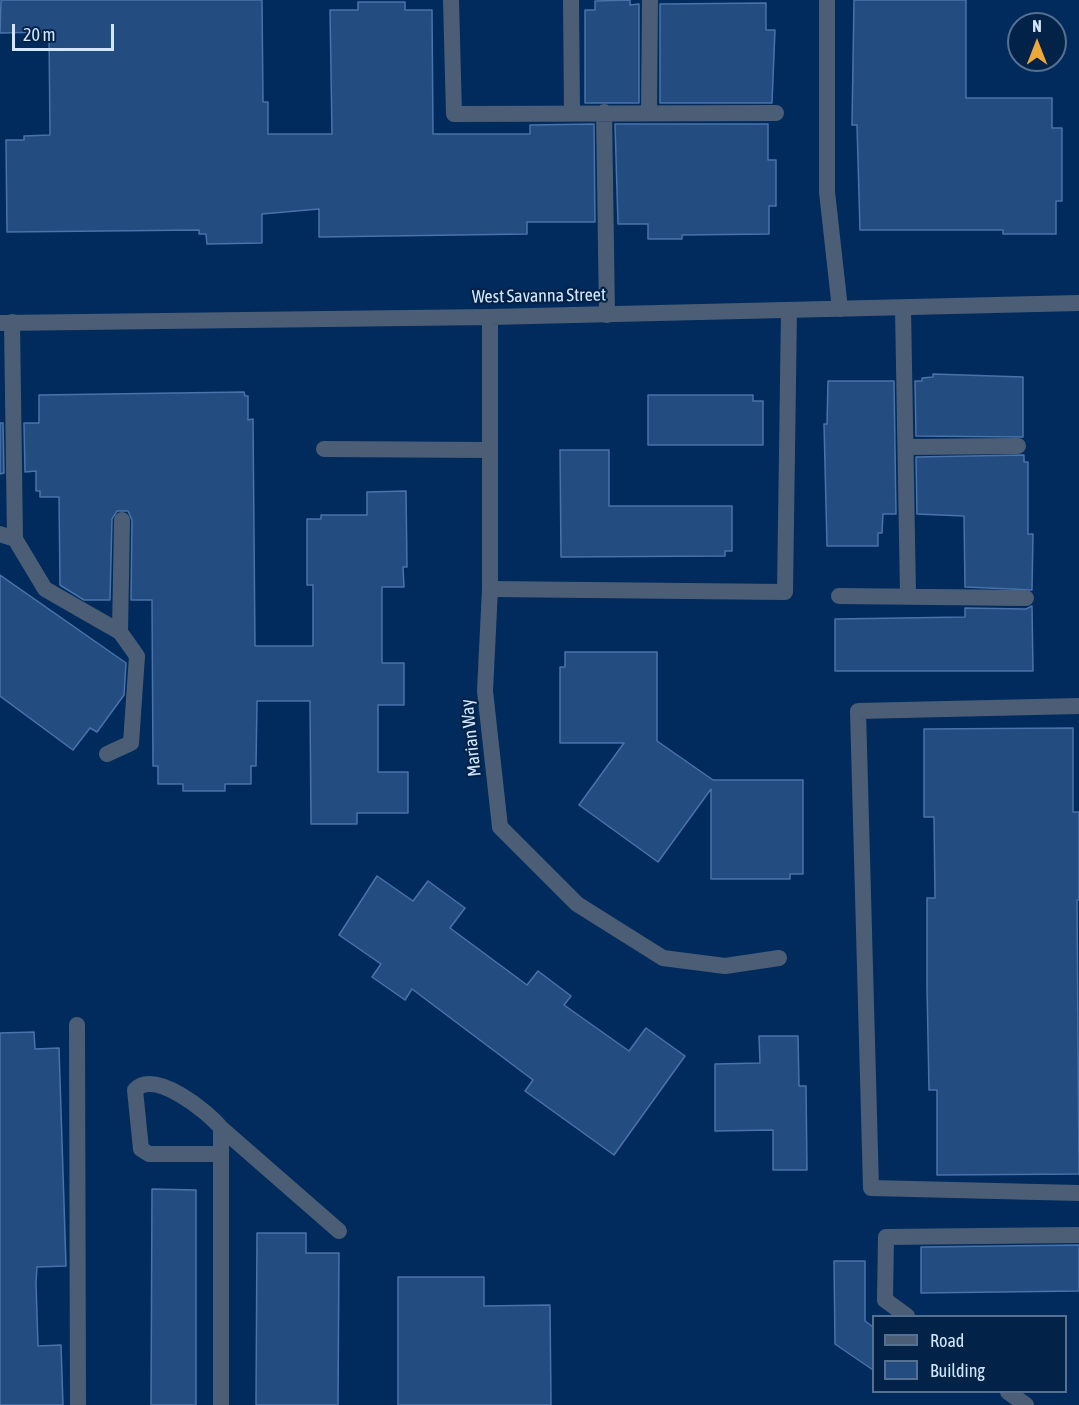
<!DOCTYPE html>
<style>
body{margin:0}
#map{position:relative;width:1079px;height:1405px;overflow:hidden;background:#002b5c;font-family:"Asap Condensed",sans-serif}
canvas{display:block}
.legend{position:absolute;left:872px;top:1315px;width:195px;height:78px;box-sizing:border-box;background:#032247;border:2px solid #567091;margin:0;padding:8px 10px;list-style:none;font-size:18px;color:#d3e6ff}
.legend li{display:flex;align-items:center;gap:12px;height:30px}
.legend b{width:30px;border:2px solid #567091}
.north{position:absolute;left:1007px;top:12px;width:60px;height:60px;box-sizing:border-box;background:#032247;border:2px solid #567091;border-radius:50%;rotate:0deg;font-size:16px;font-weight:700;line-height:24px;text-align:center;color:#d3e6ff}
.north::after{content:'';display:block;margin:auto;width:21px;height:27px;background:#eca93a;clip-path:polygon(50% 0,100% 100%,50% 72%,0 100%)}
.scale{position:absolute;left:12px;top:24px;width:102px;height:27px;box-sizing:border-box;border:3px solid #d3e6ff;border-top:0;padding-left:8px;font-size:18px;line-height:21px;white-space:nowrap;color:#d3e6ff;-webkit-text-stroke:4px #032247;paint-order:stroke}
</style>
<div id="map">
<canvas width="1079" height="1405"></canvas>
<ul class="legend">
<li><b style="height:8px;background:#4c5e76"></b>Road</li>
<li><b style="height:16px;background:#234c80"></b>Building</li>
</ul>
<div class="north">N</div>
<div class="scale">20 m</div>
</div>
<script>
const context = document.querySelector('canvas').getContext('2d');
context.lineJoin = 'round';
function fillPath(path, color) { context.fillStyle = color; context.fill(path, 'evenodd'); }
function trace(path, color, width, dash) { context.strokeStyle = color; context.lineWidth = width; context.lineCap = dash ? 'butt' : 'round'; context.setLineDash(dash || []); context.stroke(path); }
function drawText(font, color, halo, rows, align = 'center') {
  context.font = font + ' "Asap Condensed",sans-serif'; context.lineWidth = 4.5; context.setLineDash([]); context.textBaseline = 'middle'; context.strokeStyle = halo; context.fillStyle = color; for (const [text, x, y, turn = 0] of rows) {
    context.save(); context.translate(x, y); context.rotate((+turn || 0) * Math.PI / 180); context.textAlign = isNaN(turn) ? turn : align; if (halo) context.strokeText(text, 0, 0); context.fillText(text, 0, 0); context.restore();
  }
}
const building = new Path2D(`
 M1,0H262L263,102H268V134H332L330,10H358V2H405V10H432L433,134H530V125L594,124L595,222H527V234L319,237V209L262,214V243L207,244L206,234H199V230L7,232L6,140H24V136L50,135L49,32L0,33Z
 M630,0V5L639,4V103H585V10H595V1Z
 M854,0H966V98H1052V128H1062V201H1056V234H1003V230H860L857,125H852Z
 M766,3V30H775L772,103H660V4Z
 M615,124H768V160H776V206H769V234L682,235V239H648V224H618Z
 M933,374L1023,377V437L916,436L915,381H922V378L933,377Z
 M828,381H894L896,514H883L882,533H878V546H827L824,424H827Z
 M244,392L245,396H248V420L253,419L255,646H313V585H307V519H321V515H367V492L406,491L407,567H403L404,587H382V663H404V705H378V772H408V813H357V824H311L310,701H257L256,766H251V784H225V791H183V784H158V766H153L152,600H131L132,520L128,511H117L112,519L110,600H84L60,585L59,497H40V491H36V471L25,472L24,423H39V395Z
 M648,395H753V401H763V445H648Z
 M0,423H3L4,473L0,474Z
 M560,450H609V506H732V551H725V556L561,557Z
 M1024,455V462H1028V534H1033L1032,590L965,587L964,516L917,514L916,457Z
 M0,575L126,663L124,695L97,732L90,728L73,750L0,696Z
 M1032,606L1033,671H835V619L965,617V608L1026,609Z
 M565,652H657V741L713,780H803V874H790V879H711V789L658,862L579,805L624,743H560V667H565Z
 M1073,728V812H1079V900H1077L1079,1174L937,1175V1090H929L927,986V898H935L934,817H924V729Z
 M377,876L413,901L428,881L465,908L450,928L527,985L538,971L571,996L564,1005L629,1051L646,1028L685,1056L614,1155L525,1091L533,1080L412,989L405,1000L372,977L381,964L339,935Z
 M34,1032L35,1049L59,1048L66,1266L37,1267L36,1283L38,1346L61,1345L63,1405H0V1033Z
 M759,1036H798L799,1086H806L807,1170H773V1130L715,1131V1064L760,1063Z
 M152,1189L196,1190V1405H151Z
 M257,1233H306V1253H339L338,1405H256Z
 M1079,1245V1291L921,1293V1247Z
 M834,1261H865V1321L873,1327V1370L835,1344Z
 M398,1277H484V1306L550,1305L551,1405H398Z`);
fillPath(building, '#234c80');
trace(building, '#4973ab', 1.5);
trace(new Path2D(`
 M451,0L454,114L776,113
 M571,0L572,113
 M827,0V192L840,309
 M604,112L607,315
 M649,112L650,0
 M903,308L908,596
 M906,447L1018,446
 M324,449L490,450
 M0,534L15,539L12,322
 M15,539L45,589L120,632L122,520
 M490,589L785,592L789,310
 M839,596L1026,598
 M1079,706L858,711L871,1188L1079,1193
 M107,754L131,743L137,656L120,632
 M77,1025L78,1405
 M221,1128L339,1231
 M221,1154H149L141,1149L135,1090C155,1069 207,1111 221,1128V1405
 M907,1316L885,1300L886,1237L1079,1235
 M1008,1392L1026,1405`), '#4c5e76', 16);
trace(new Path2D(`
 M490,317V589L485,691L500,827L577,904L663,958L725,966L779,958
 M0,323L490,317L1079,303`), '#4c5e76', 16);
drawText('18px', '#d3e6ff', '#032247', [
 ["West Savanna Street",539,296,-1],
 ["Marian Way",471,738,-96]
]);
</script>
